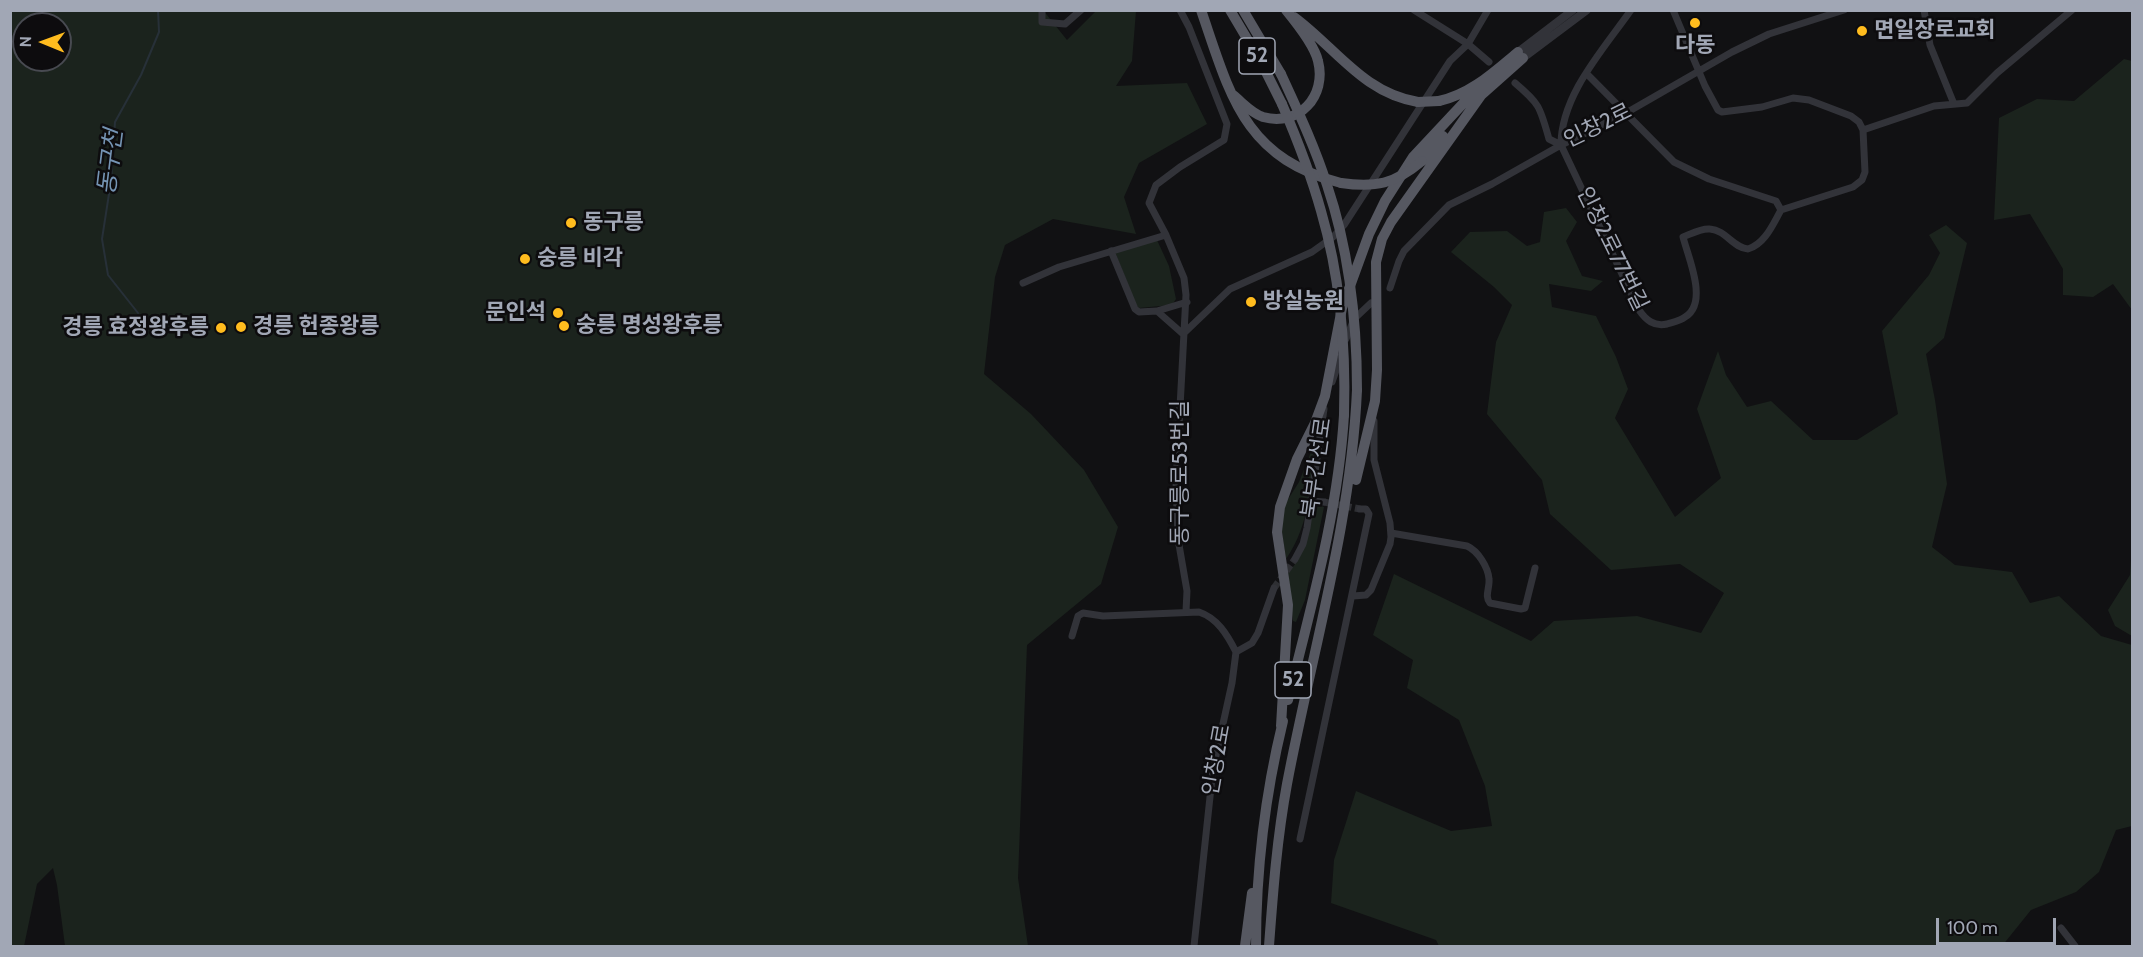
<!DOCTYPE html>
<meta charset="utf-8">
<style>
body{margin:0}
#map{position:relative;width:2143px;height:957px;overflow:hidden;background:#111113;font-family:Cabin,sans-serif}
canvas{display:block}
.frame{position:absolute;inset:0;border:12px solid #a1a7b5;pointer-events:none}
.north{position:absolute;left:12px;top:12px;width:60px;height:60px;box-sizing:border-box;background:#0d0c0e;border:2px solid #484a51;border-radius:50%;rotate:271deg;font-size:16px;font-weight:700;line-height:24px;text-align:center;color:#a1a7b5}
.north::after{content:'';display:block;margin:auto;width:21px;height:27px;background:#ffbc1e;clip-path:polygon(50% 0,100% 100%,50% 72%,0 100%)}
.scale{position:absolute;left:1936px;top:918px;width:120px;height:27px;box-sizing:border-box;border:3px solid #a1a7b5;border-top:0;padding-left:8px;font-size:18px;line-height:21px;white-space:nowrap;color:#a1a7b5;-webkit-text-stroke:4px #0d0c0e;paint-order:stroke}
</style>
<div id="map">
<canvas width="2143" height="957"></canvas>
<div class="frame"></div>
<div class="north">N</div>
<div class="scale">100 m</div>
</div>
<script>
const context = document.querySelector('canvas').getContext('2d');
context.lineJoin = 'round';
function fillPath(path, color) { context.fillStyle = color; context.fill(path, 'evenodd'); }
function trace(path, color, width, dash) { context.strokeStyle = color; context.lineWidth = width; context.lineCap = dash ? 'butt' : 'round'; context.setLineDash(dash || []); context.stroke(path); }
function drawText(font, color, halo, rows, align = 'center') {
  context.font = font + ' Cabin,"Noto Sans KR",sans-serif'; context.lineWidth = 5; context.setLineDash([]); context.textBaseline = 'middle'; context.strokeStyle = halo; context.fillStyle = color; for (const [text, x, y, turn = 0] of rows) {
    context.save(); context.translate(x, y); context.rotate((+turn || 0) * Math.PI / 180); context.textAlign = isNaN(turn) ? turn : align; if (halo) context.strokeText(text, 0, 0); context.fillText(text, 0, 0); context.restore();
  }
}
fillPath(new Path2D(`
 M1043,10L1067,40L1096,11H1136L1132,61L1116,86L1187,83L1207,124L1139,163L1124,197L1136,234L1053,219L1005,245L995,277L984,374L1031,414L1084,470L1118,527L1101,584L1027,645L1018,878L1028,946H65L57,885L53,868L37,884L24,946H11L10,11ZM24,24H60V60H24Z
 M2124,59L2132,61V310L2113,284L2093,297L2063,295V269L2030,214L1994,220L1999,118L2037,99L2074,101Z
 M1566,208L1577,222L1566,241L1582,276L1603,281L1591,291L1549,284L1552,307L1596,316L1616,357L1628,389L1615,418L1675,517L1721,478L1697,409L1718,351L1726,375L1747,407L1771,401L1813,440H1857L1898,414L1882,331L1929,275L1940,253L1929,235L1946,225L1967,243L1944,338L1926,354L1935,400L1947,484L1932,547L1955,565L2012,572L2030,603L2059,596L2101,636L2132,645V826L2116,830L2099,872L2076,892L2031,910L2002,946H1439L1436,940L1331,903L1334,860L1356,791L1451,831L1492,826L1485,786L1459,720L1407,688L1413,660L1373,635L1394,574L1531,641L1554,621L1637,616L1701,633L1724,593L1680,564L1611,570L1550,514L1542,480L1487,414L1496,342L1512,305L1494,287L1451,252L1470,232L1507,231L1527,246L1540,242L1544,212Z
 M1157,240L1169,266L1176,299L1172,305L1139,308L1136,305L1115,252Z
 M1317,437L1319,438C1312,478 1310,525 1286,559L1282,532L1283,512L1285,504L1299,482Z
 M1314,504L1324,507L1305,600L1296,622L1293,621L1288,573C1307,553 1308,530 1314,504Z
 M2132,545V636L2115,626L2108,610L2130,575Z`), '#1b231d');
trace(new Path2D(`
 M138,313L108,275L102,239L111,181L115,122L141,75L159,32L158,10`), '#273038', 2);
trace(new Path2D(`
 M1324,502L1360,509
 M1274,588L1295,559`), '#2e2f33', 7, [7, 3.5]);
trace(new Path2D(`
 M1042,10V22L1065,24L1081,10
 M1414,10L1468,44L1489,62
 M1631,10C1603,50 1561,95 1561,145L1639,310C1646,320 1654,327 1667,324C1673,322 1680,321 1685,317C1709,303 1688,257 1683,237C1691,234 1701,228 1710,229C1726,230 1733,248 1748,249C1765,244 1773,224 1781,210
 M1673,10L1705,86L1718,110L1722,112L1762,107L1793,98L1809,100L1851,116L1859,122L1863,130
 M1924,10L1930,45L1954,104
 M1587,74L1674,162L1709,179L1776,201L1781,210
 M1515,83C1540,104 1540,107 1549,139L1561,145
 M1781,210L1853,187L1862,180L1865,172L1863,130L1934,106L1967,103L1997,73L2072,10
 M1166,235L1184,278L1186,295L1176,482L1178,539L1187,591L1186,611
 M1111,251L1135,309L1139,312L1157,311L1183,334L1230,289L1312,252L1333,237L1344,225L1450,61L1468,44L1488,10
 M1023,283L1059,267L1166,235L1149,203L1156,185L1180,167L1224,140L1227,124L1189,27L1180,10
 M1390,288L1399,261L1404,251L1449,205L1492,184L1561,145L1626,113L1732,52L1769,34L1844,10
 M1157,311L1187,302
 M1346,339L1354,319L1371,303
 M1332,382L1341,356
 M1312,501L1324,502
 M1391,533L1467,546C1478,551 1488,567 1489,579C1490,588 1484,596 1490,603L1521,609L1525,608L1535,568
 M1295,559L1303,544L1307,528L1324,409
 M1353,596L1366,595L1371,590L1390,544L1391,537L1390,523L1374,460V421
 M1072,636L1078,616L1083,613L1103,616L1199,612C1217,618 1227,634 1236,652
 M1300,839L1369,514L1366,509H1360
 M2061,928L2075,946
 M1194,946L1213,769L1232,683L1236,652L1252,643L1258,633L1274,588`), '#323339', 7);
trace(new Path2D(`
 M1518,52L1573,10
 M1523,58L1587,10`), '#323339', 8);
trace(new Path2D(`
 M1201,10C1230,94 1243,158 1341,183
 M1230,10L1262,64L1282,104
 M1243,10L1281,74
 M1294,17C1336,48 1363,93 1418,102
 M1233,95C1243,103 1251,113 1263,117C1299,127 1327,96 1318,61C1315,47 1295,21 1286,10
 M1478,98L1523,58
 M1439,101C1471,94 1494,72 1518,52
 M1422,161L1443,136
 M1356,480L1375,401L1377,370L1376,262L1382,239L1391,222L1482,94
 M1288,700C1311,606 1338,513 1344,415
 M1281,726L1288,605L1277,532L1280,507L1297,459L1315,423L1325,396L1342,308L1369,234L1385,201L1413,157L1486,79
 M1245,946L1252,893
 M1256,946C1256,871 1265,795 1283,721
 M1269,946C1273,892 1277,838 1287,784C1312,652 1351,524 1357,390`), '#565861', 10);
trace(new Path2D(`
 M1281,74C1298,111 1315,147 1327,185C1349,250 1357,322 1357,390
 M1418,102L1439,101
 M1282,104C1297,139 1311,175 1321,211C1340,276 1346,348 1344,415
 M1341,183C1375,188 1395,184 1422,161`), '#565861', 10);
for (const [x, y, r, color] of [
 [1695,23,6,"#ffbc1e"],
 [1862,31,6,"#ffbc1e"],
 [571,223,6,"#ffbc1e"],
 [525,259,6,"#ffbc1e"],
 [1251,302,6,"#ffbc1e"],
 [558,313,6,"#ffbc1e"],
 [564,326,6,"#ffbc1e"],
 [241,327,6,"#ffbc1e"],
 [221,328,6,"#ffbc1e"]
]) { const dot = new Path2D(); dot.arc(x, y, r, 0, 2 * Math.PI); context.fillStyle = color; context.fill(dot); trace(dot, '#0d0c0e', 2); }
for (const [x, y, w] of [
 [1257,56,36],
 [1293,680,36]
]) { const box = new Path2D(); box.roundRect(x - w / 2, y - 18, w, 36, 4.5); context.fillStyle = '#0d0c0e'; context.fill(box); trace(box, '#a1a7b5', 1.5); }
drawText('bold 21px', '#a1a7b5', null, [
 ["52",1257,56],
 ["52",1293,680]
]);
drawText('bold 22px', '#a1a7b5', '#0d0c0e', [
 ["면일장로교회",1874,31],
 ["다동",1695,46,"center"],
 ["동구릉",583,223],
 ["숭릉 비각",537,259],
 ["방실농원",1263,302],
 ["문인석",546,313,"right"],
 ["숭릉 명성왕후릉",576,326],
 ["경릉 헌종왕릉",253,327],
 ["경릉 효정왕후릉",209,328,"right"]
], 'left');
drawText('22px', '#a1a7b5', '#0d0c0e', [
 ["인창2로",1598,126,-26],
 ["인창2로77번길",1612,249,64],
 ["북부간선로",1317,468,-82],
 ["동구릉로53번길",1181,473,-90],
 ["인창2로",1217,760,-80]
]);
drawText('italic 24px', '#7594b4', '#0d0c0e', [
 ["동구천",111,162,-83]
]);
</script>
